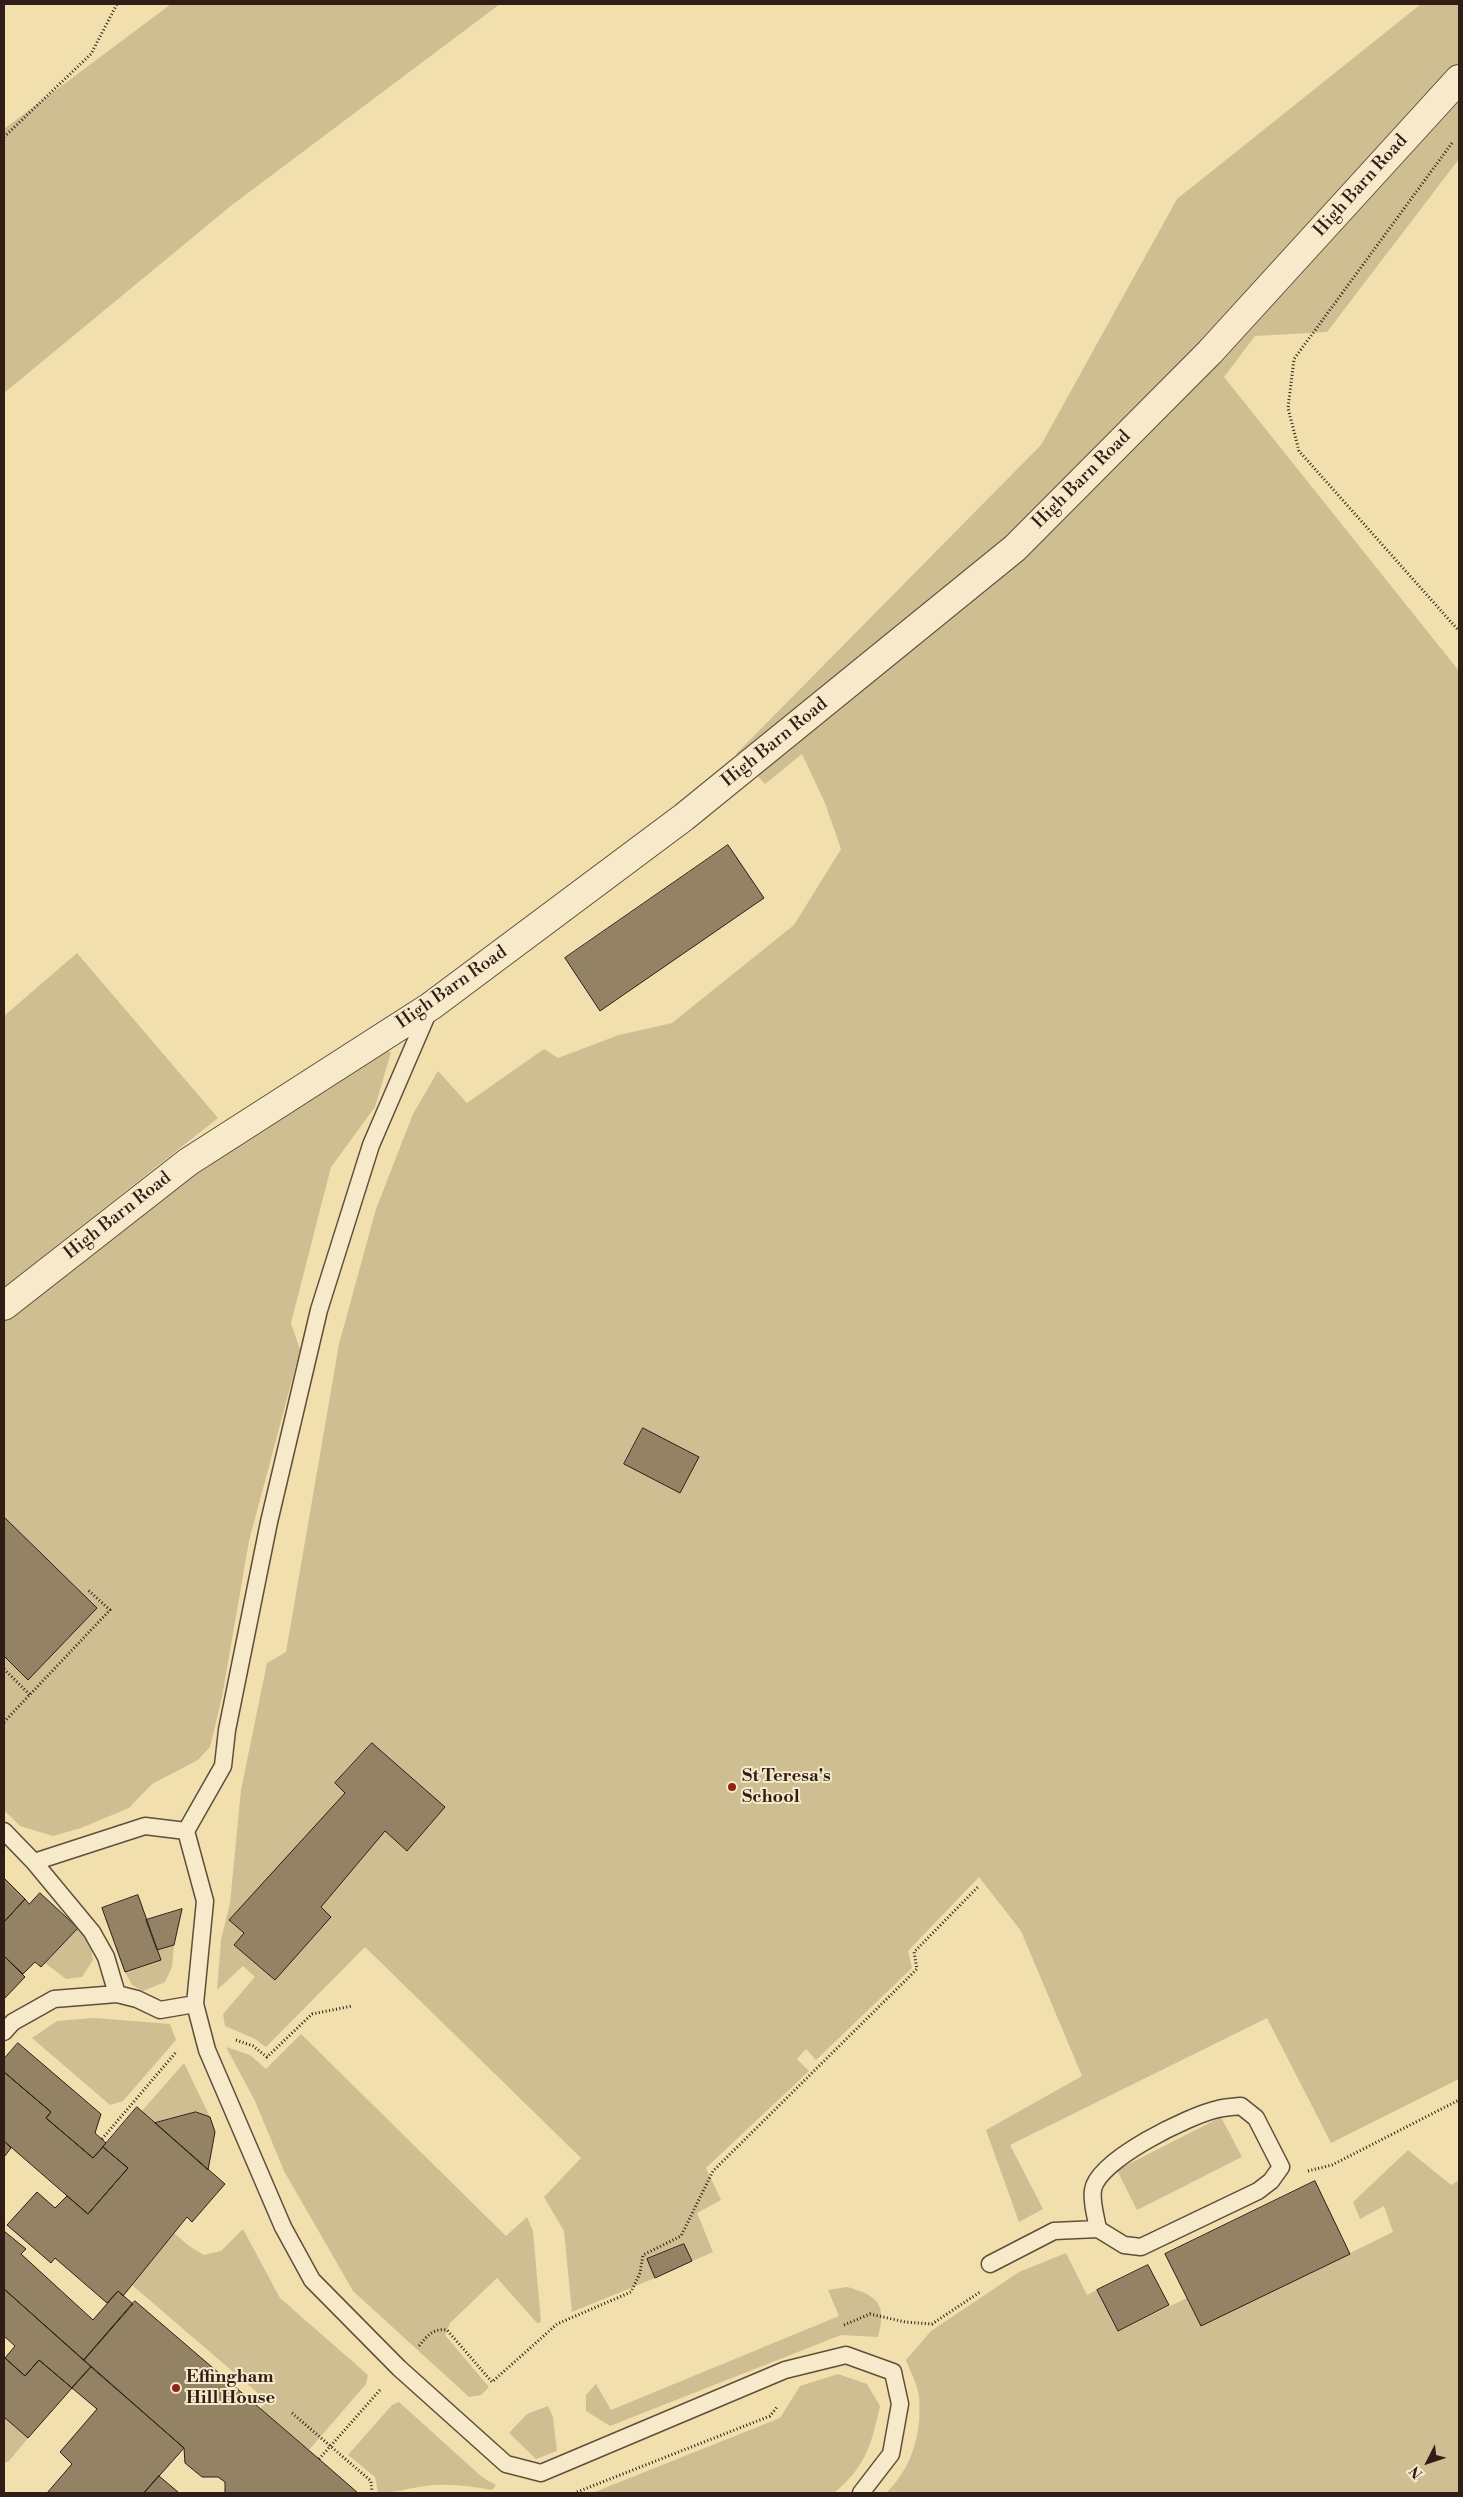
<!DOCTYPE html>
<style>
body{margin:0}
#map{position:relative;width:1463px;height:2497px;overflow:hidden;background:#f1dfad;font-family:"Libre Bodoni",serif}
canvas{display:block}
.frame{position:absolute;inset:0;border:5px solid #301d16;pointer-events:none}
.north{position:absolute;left:1403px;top:2437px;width:50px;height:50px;-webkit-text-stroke:4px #f6eaca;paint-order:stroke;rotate:229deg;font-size:14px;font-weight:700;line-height:20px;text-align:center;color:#301d16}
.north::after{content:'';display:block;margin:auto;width:18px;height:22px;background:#301d16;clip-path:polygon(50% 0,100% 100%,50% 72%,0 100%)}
</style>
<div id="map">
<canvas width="1463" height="2497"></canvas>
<div class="frame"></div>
<div class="north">N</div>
</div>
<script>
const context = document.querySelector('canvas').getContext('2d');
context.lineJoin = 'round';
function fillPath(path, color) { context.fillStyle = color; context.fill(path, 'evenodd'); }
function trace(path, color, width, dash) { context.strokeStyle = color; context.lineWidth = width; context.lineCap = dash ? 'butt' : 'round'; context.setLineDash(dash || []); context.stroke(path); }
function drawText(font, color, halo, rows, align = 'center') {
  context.font = font + ' "Libre Bodoni",serif'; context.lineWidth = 4; context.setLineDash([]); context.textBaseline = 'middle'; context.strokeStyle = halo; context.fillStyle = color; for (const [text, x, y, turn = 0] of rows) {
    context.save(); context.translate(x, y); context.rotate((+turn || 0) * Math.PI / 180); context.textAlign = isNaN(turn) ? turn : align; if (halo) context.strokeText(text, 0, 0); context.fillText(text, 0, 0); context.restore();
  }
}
fillPath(new Path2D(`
 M171,4H500L232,205L4,393V129Z
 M1421,4H1459V159L1327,332L1255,336L1224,377L1459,671V2079L1331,2143L1267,2018L1010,2145L1043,2209L1019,2222L986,2130L1082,2076L1021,1931L979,1877L908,1951L912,1968L816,2060L806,2049L797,2059L809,2071L706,2168L721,2200L697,2213L713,2252L692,2261L683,2244L648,2259L655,2278L572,2312L564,2231L544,2197L581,2158L365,1947L266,2047L255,2039L225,2026L223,2014L255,1977L243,1966L217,1990L221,1940L230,1903L241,1790L267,1663L286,1652L339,1344L376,1209L413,1114L438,1071L467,1103L544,1049L558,1058L619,1035L672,1023L794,925L841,849L825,803L802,754L765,784L736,754L1041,445L1177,199Z
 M77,953L218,1118L4,1287V1016Z
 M380,1050L391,1052L375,1107L331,1167L291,1323L300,1350L249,1541L222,1697L210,1747L198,1760L152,1784L129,1808L81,1828L53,1836L20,1826L4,1810V1319L195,1175Z
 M78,1928L90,1943L93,1960L82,1977L66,1979L45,1963Z
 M174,1945L172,1967L165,1982L143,1991L132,1985L125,1972L160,1960L157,1950Z
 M94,2018L170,2024L176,2040L123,2101L110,2105L32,2038L57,2021Z
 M301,2034L506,2236L527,2217L533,2231L541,2322L537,2323L497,2278L450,2323L445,2335L489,2387L481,2395L469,2397L353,2291L284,2171L255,2101L226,2047L250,2055L266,2069Z
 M184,2063L210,2117L196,2112L155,2123L141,2112Z
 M1221,2117L1242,2157L1137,2210L1117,2170Z
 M1408,2150L1451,2185L1459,2180V2493H886C912,2468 922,2433 919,2397C918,2385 910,2371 906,2360L931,2331L1019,2272L1066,2253L1087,2295L1097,2290L1118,2331L1187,2298L1201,2326L1393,2232L1384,2206L1360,2219L1353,2202Z
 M243,2229L280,2298L368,2375L366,2384L309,2450L260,2409L267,2401L132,2285L174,2233L189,2246L204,2255L221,2251Z
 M847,2287C878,2295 887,2305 878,2337L841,2335L610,2426L586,2411V2395L596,2384L611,2410L839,2316L828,2290Z
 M838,2374L867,2384L880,2406C871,2446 866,2466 834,2493H592L780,2418L800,2386Z
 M399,2402L482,2477L496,2485L492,2490C470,2486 447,2483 425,2486C409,2488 395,2493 378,2493L375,2477L348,2455L392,2405Z
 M548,2406L553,2417L557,2451L536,2459L509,2433L527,2414Z
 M4,2417L28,2438L9,2461L4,2463Z`), '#d0be93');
const building = new Path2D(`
 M728,845L764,898L600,1011L565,958Z
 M643,1428L699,1457L680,1493L624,1464Z
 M4,1517L97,1608L28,1680L4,1656Z
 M372,1743L445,1807L407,1851L385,1831L321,1907L331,1917L275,1980L234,1945L244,1933L229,1920L345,1793L335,1783Z
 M4,1878L25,1899L4,1922Z
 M40,1893L78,1928L41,1967L35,1962L23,1974L4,1956V1922L25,1899L29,1904Z
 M138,1895L161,1960L125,1972L102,1908Z
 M182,1909L174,1945L157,1950L146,1920Z
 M4,1956L25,1977L4,1999Z
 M18,2043L101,2114L95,2133L106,2143L93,2158L46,2118L51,2112L4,2072V2059Z
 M4,2072L51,2112L46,2118L93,2158L103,2147L128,2168L88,2214L4,2141Z
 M137,2107L225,2184L192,2222L187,2217L123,2296L118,2291L107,2303L55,2258L51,2263L7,2225L37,2192L55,2208L67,2196L88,2214L128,2168L103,2147Z
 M196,2112L210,2117L215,2132L208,2170L155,2123Z
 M4,2141L11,2148L4,2157Z
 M1315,2181L1350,2254L1201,2326L1165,2254Z
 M4,2231L26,2249L21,2254L93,2320L118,2291L133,2304L84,2360L4,2289Z
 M684,2244L692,2261L655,2278L647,2259Z
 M1148,2265L1169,2305L1118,2331L1097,2290Z
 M4,2289L91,2367L72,2388L39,2360L25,2376L5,2358L15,2346L4,2336Z
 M135,2301L319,2459L358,2493H225V2482L218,2477H202L185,2463L184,2448L84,2360Z
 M4,2357L25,2376L39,2360L72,2388L28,2438L4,2417Z
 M91,2367L184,2448L144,2493H47L72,2464L60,2452L97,2409L72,2388Z
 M159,2476L178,2492L176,2493H144Z`);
fillPath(building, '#948265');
trace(building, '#301d16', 1);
const lane = new Path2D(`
 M430,1008L371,1145L319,1310L269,1522L227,1730L223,1766L186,1831L205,1901L195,2004L207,2050L283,2227L312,2280L399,2368L506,2464L541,2473L785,2370L846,2355L893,2372L900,2404L891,2454L861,2493
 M4,1831L34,1862L145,1826L186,1831
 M34,1862L92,1932L106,1957L117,1994L137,1999L160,2010L195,2004
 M4,2032L13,2022L54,1999L117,1994
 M990,2264L1054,2231L1098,2229L1124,2245L1141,2247L1258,2191L1271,2181L1281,2167L1256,2118L1241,2106C1234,2107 1226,2107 1218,2109C1190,2115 1097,2160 1093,2190C1091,2202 1096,2217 1098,2229`);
const street = new Path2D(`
 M4,1306L188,1162L431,1006L684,817L1015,548L1210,352L1459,79`);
trace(lane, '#604e3c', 19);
trace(street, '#604e3c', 30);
trace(new Path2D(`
 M4,137L91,54L117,4
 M1452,143L1294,359L1288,408L1299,451L1459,631
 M4,1669L30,1695
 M4,1722L110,1610L88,1590
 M236,2040L253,2046L267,2057L312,2014L352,2006
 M102,2139L177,2051
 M1308,2171L1332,2165L1459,2100
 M844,2325L870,2314L905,2322L932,2324L980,2292
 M419,2346C427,2336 433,2328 447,2330L492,2382L557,2324L631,2292L640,2273L643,2255L681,2236L713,2171L917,1969L914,1952L978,1887
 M292,2413L371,2481L372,2493
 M319,2459L380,2390
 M577,2492L770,2416L777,2407`), '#301d16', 3, [1, 2.5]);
trace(lane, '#f6eaca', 16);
trace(street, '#f6eaca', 28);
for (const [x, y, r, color] of [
 [732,1787,5,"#8f2418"],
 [176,2388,5,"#8f2418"]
]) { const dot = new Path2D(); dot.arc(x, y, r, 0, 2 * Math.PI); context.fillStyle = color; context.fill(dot); trace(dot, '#f6eaca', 2); }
drawText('18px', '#301d16', '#f6eaca', [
 ["High Barn Road",1361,186,-48],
 ["High Barn Road",1082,480,-45],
 ["High Barn Road",775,743,-39],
 ["High Barn Road",452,988,-35],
 ["High Barn Road",118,1216,-38]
]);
drawText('bold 18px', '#301d16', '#f6eaca', [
 ["St Teresa's",742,1777],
 ["School",742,1798],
 ["Effingham",186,2378],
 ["Hill House",186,2399]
], 'left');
</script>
